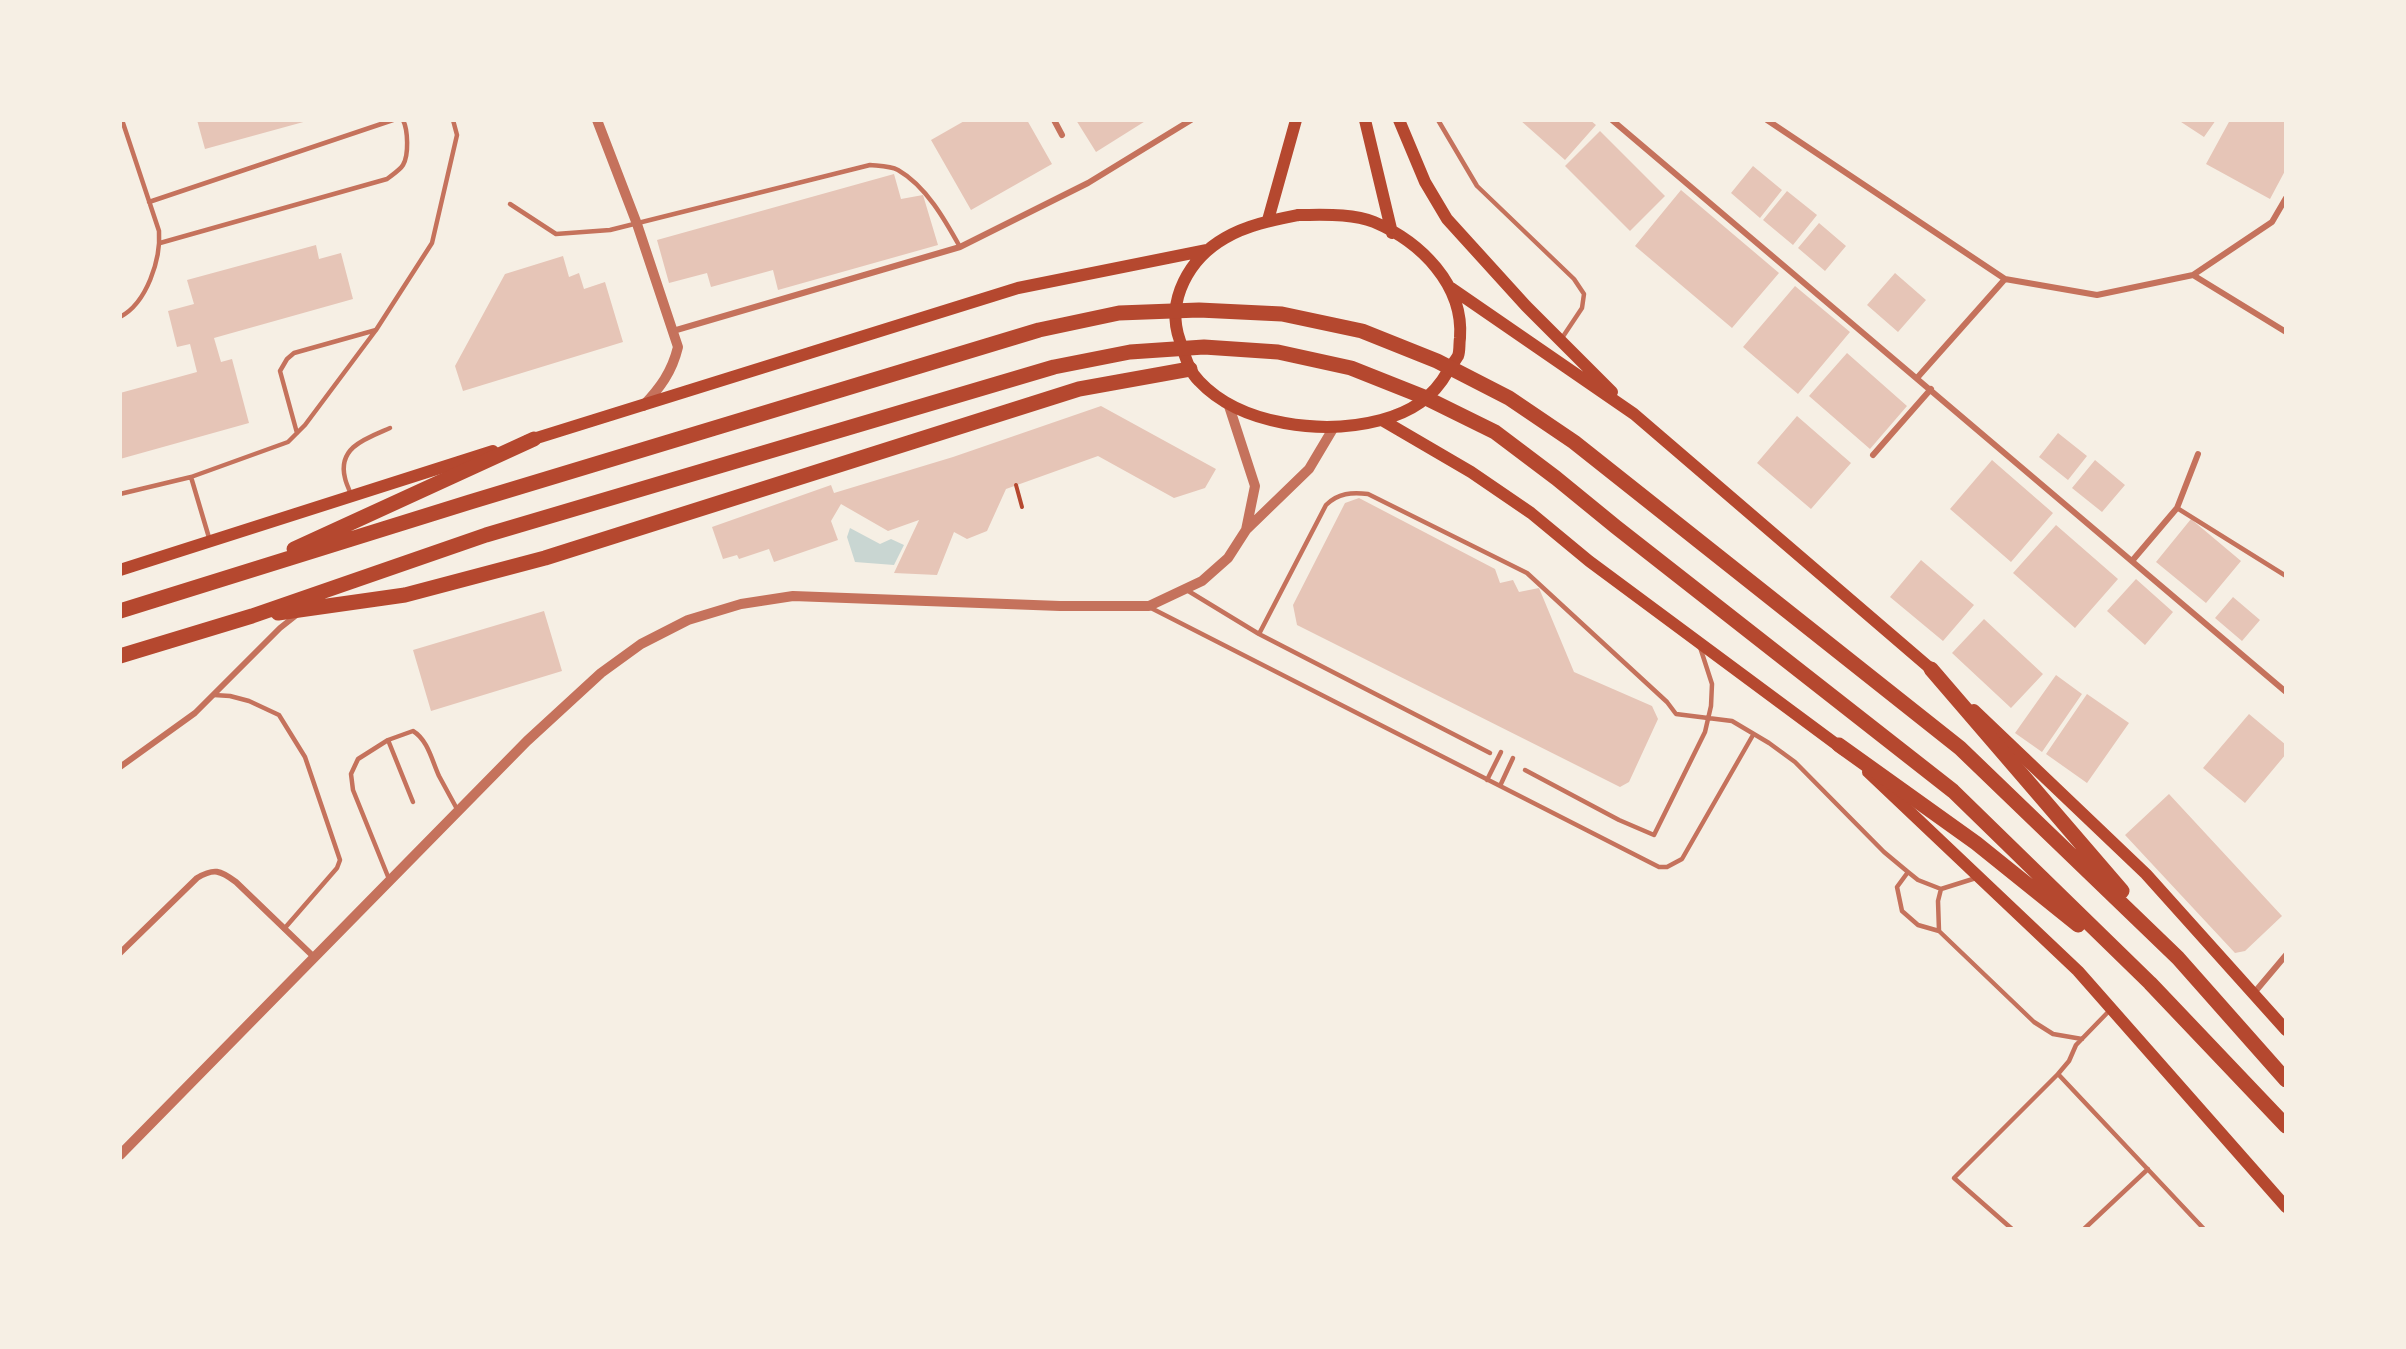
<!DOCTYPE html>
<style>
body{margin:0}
#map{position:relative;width:2406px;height:1349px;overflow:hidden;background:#f6efe4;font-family:"DejaVu Sans",sans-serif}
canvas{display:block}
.frame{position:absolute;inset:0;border:122px solid #f6efe4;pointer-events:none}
</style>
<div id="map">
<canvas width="2406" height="1349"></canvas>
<div class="frame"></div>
</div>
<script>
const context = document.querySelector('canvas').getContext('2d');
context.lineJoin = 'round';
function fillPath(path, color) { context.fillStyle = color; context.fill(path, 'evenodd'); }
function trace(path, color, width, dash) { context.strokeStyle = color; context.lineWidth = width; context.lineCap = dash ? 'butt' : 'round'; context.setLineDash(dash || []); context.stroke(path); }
fillPath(new Path2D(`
 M850,528L880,544L891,539L904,545L894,565L855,562L847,537Z`), '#c9d6d2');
fillPath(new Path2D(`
 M197,120H307V121L205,149Z
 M966,120H1027L1052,164L971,210L931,140Z
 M1076,120H1147L1096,152Z
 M1520,120H1590L1596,125L1565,160Z
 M2178,120H2216L2204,137Z
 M2230,120H2286V169L2270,199L2206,164Z
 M1600,131L1665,196L1630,231L1565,166Z
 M1753,166L1782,190L1760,218L1731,193Z
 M894,174L901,199L923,195L938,245L778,290L773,270L711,287L707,273L669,283L657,240Z
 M1681,190L1779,273L1732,328L1635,246Z
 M1787,191L1817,215L1793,245L1763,220Z
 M1819,223L1846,246L1825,271L1798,248Z
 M316,245L319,259L341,253L353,299L214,338L221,362L232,359L249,423L120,459V393L197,372L190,344L177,347L168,311L194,304L187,280Z
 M563,256L569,277L579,273L584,289L605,282L623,342L463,391L455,366L505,274Z
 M1895,273L1926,300L1898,332L1867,305Z
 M1795,286L1850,332L1798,394L1743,347Z
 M1847,353L1907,406L1870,449L1809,396Z
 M1101,406L1216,469L1205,488L1174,498L1098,456L1006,489L987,531L967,539L954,532L937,575L894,573L919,520L888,531L841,504L831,521L838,540L774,562L769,549L739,559L737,555L723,559L712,527L831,485L834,493L953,457Z
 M1797,416L1851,463L1811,509L1757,463Z
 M2058,433L2087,456L2068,480L2039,457Z
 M1992,460L2053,513L2011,562L1950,509Z
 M2095,460L2125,485L2102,512L2072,488Z
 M1359,498L1495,569L1500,583L1513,580L1519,592L1539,588L1574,672L1652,706L1658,719L1629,782L1620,787L1297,625L1293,605L1345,503Z
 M2191,519L2241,561L2206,603L2156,562Z
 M2056,525L2118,579L2075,628L2013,573Z
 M1921,560L1974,605L1943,641L1890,597Z
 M2136,579L2173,612L2145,645L2107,611Z
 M2233,597L2260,620L2242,641L2215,618Z
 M544,611L562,671L431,711L413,650Z
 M1984,619L2043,674L2011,708L1952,653Z
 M2056,675L2082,694L2042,752L2015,733Z
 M2087,694L2129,723L2087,783L2046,754Z
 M2249,714L2286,745V754L2245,803L2203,768Z
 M2169,794L2282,916L2245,951L2235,953L2125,835Z`), '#e6c5b7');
trace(new Path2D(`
 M1016,485L1022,507`), '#b5482f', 4);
trace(new Path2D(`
 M1438,120L1477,186L1574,279L1584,294L1582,308L1562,338
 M149,202L393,120
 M510,204L556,234L610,230L870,165C878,166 890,166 898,170C926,186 945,220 960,247
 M160,243L387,179C392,175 400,170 403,165C409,155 408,130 403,120
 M120,317C147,303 161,259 159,231L122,120
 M297,433L280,371L287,359L294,353L376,330
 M191,477L210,541
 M120,494L191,477L288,442L305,425L376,330L432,243L457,135L453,120
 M351,496C350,490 346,484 345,478C337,447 367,438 390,428
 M2177,508L2286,576
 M1185,589L1259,634L1490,753
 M1151,608L1659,867H1667L1682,859L1753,735
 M1259,634L1326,505C1338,493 1352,492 1368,494L1527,573L1667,702L1676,714L1732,721L1769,743L1795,762L1884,852L1908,872L1918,880L1941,889L1976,878
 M214,695L230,696L249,701L279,715L305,757L340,860L337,868L284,929
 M388,740L413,802
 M1525,770L1619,820L1654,835L1705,732L1711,706L1712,684L1700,647
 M1487,780L1501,752
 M1500,786L1513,758
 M1908,872L1897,887L1902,911L1918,925L1939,931
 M389,879L353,790L351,774L358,759L388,740L413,731C428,740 432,761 439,776C445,787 451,798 457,809
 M1941,889L1938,901L1939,931L2034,1022L2053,1034L2082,1039
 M2110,1010L2076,1045L2069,1061L2058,1074L2204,1229
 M2012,1229L1954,1178L2058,1074
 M2084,1229L2148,1169`), '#c5725c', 4.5);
trace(new Path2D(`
 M1054,120L1062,135
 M1612,120L2286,692
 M1767,120L2005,279L2097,295L2193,275L2272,222L2286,198
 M2193,275L2286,332
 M673,331L960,247L1088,183L1191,120
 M1917,378L2005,279
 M1873,455L1931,389
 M2132,561L2177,508L2198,454
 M120,767L195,713L280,628L299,613
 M120,953L197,878C214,868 220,870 236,882L315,958
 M2254,993L2286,955`), '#c5725c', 6);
trace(new Path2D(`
 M597,120L637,224L678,347C672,372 660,388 643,406
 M1228,403L1255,486L1246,530
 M120,1155L527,741L601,673L641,644L688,620L741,604L793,596L1060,606H1149L1202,581L1228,558L1246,530L1309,469L1334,427`), '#c5725c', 10);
trace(new Path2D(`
 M1365,120L1392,233
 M1399,120L1425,182L1447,219L1526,306L1612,392
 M1298,215C1322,215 1352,213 1374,222C1421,242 1464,285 1460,338C1459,344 1460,351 1458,356C1455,361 1451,366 1448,371C1433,398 1411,412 1381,420C1324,435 1241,426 1199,381C1188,370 1185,355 1180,341C1165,300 1190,258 1225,238C1247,225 1273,220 1298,215Z
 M1268,220L1296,120
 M1451,288L1634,414L1938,675
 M1382,420L1471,472L1531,513L1589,561L1844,750
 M527,441L1018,288L1207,250
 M120,570L493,451
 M1974,710L2146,874L2286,1030
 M1868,772L2078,971L2286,1207`), '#b5482f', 12);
trace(new Path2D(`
 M294,549L534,439
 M120,611L470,502L1039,330L1119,313L1199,310L1282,314L1362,331L1437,361L1509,398L1574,442L1960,748L2178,958L2286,1080
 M278,613L405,595L545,558L1079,389L1190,369
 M120,656L252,616L486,535L1054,367L1130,352L1204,347L1278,352L1351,368L1424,397L1495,432L1556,478L1616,527L1953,791L2150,983L2286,1126
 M1931,669L2122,891
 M1839,745L1976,843L2078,925`), '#b5482f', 15);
</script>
